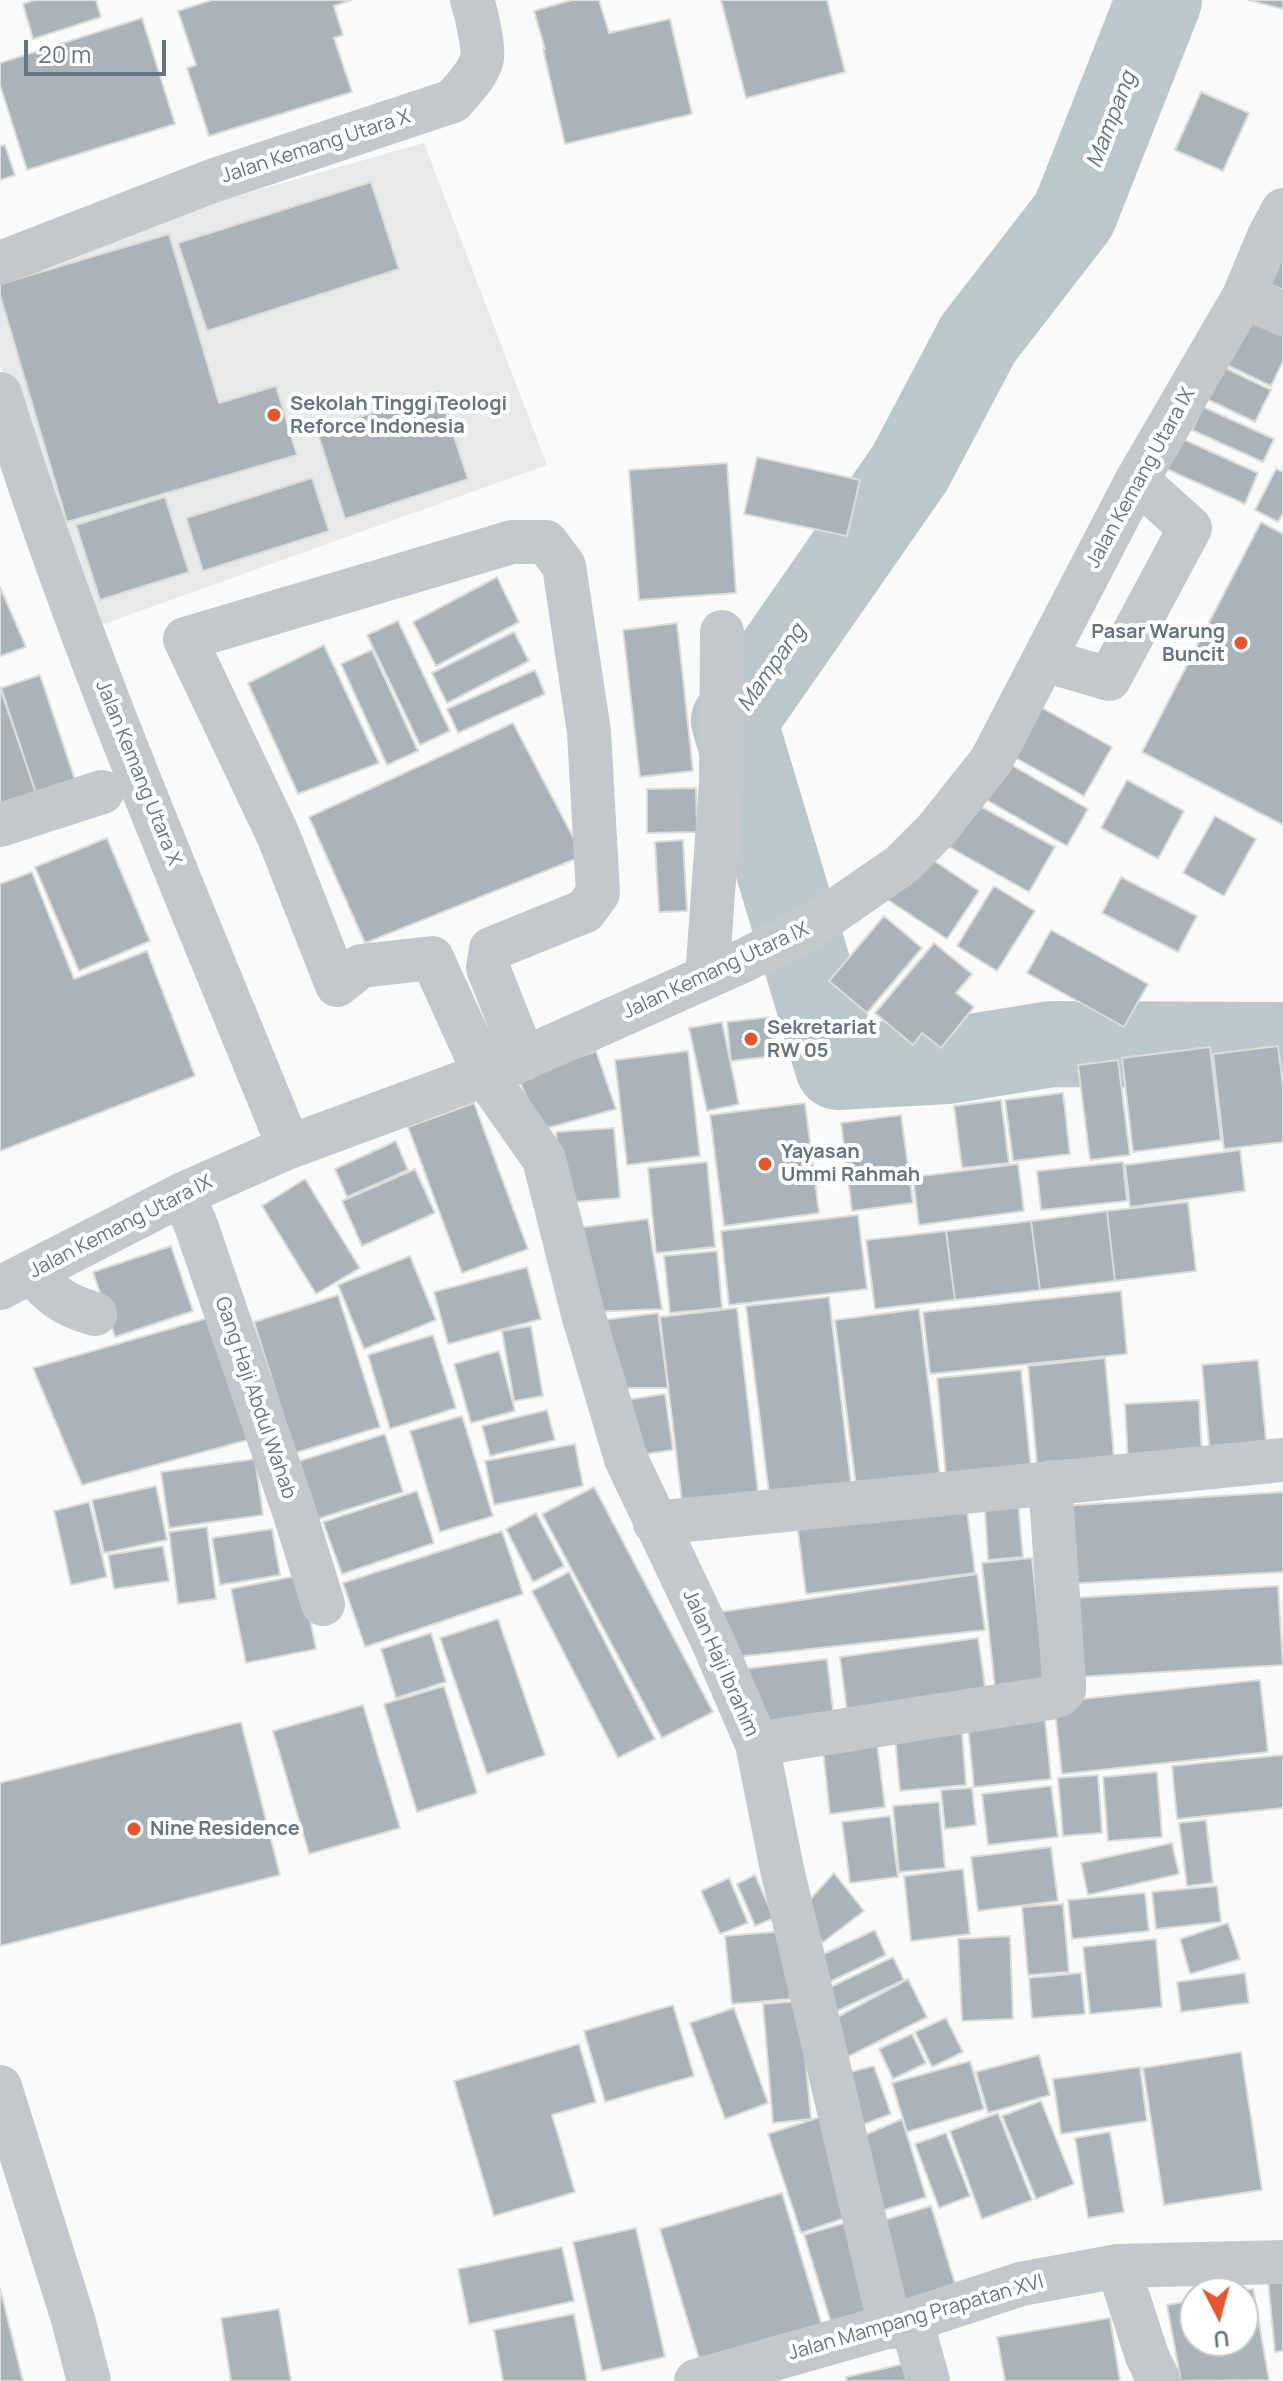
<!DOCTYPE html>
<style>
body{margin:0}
#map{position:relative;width:1283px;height:2381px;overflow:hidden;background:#fafaf8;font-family:Manrope,sans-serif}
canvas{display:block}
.north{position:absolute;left:1179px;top:2277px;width:80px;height:80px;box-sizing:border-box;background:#fff;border:2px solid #c1c8cd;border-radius:50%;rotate:174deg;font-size:22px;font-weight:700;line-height:32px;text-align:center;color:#657683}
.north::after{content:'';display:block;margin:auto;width:28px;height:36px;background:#e4572e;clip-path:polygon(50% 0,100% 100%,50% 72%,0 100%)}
.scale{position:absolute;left:24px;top:40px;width:142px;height:36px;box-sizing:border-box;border:4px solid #657683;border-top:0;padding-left:10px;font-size:24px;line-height:28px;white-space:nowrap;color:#657683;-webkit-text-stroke:6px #fff;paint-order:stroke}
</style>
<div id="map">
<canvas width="1283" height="2381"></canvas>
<div class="north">U</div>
<div class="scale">20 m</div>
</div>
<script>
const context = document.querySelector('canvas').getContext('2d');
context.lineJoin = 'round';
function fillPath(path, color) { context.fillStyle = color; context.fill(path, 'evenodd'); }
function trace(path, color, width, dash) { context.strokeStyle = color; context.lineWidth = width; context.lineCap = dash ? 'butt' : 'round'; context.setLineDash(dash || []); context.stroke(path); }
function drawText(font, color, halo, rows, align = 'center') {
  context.font = font + ' Manrope,sans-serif'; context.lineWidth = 8; context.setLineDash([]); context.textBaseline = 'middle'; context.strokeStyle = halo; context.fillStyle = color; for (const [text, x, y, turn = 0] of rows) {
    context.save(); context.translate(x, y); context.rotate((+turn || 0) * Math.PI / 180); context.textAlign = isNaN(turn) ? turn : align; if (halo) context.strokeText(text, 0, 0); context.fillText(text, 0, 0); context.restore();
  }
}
fillPath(new Path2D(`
 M424,143L547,465L101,625L0,365V263Z`), '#e8e9e9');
trace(new Path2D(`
 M1159,0L1074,215L978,339L910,468L734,721L838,1067L947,1061L1052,1044L1283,1045`), '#bbc7cb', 86);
const building = new Path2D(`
 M34,0H96L101,17L33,39L23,4Z
 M212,0H352L334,6L343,35L334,38L352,92L209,136L187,68L196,65L178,11Z
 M572,0H599L609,33L670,19L692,114L565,144L543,49H545L534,11Z
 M721,0H827L845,72L746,98Z
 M1248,0H1283V9Z
 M142,18L175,124L27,170L0,85V63Z
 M1201,92L1249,113L1223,171L1175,150Z
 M5,145L15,175L0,180V146Z
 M371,182L399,269L207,331L178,243Z
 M1283,232V290L1261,280Z
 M169,234L219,403L276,386L297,455L67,522L0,295V284Z
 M1251,317L1283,333V361L1271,386L1227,365Z
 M1223,367L1271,390L1255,422L1207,399Z
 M439,391L468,479L345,519L317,431Z
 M1203,407L1274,439L1263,462L1192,430Z
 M1174,435L1258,473L1245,504L1160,466Z
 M757,457L860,480L847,536L744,514Z
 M727,463L736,593L639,600L629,470Z
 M1276,469L1283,472V513L1278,522L1255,510Z
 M312,478L329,531L203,571L186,518Z
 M165,497L189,572L100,600L76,525Z
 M1261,522L1283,534V825L1142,752Z
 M497,577L519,622L436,666L413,622Z
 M0,587L26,647L0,656Z
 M398,621L450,731L420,745L367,635Z
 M677,623L693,771L640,777L623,630Z
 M514,632L529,661L447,703L432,673Z
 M324,645L379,763L298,794L248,683Z
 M372,650L418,751L387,765L341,664Z
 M535,670L545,694L458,733L447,709Z
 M40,675L77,786L38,799L1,688Z
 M0,688L38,799L0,812Z
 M1035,704L1112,747L1084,796L1007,753Z
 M513,723L583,856L365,943L309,817Z
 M999,758L1088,809L1067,846L978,795Z
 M1127,780L1184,811L1158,859L1101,828Z
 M696,788L697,832L647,833V789Z
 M967,799L1055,847L1029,892L942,843Z
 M1215,816L1256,839L1224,896L1183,873Z
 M107,838L150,941L79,971L35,867Z
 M683,840L687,911L659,912L655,842Z
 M918,850L979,891L947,939L885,898Z
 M32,872L74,979L147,951L195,1076L0,1151V884Z
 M1121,877L1197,916L1178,952L1102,913Z
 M994,886L1035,911L997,971L957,946Z
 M884,916L922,948L867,1013L829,981Z
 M1051,930L1148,984L1124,1027L1027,973Z
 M934,943L972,974L956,993L974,1007L941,1048L922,1033L913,1045L875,1013Z
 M771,1017L775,1056L731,1061L727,1022Z
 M722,1022L739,1104L707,1111L689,1028Z
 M1278,1046L1283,1085V1142L1224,1149L1213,1054Z
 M1210,1047L1221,1140L1133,1152L1122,1058Z
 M596,1051L616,1109L540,1130L518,1077Z
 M688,1051L700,1156L627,1165L615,1060Z
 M1118,1060L1130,1155L1090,1160L1078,1065Z
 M1063,1093L1070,1154L1013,1161L1005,1100Z
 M1001,1100L1009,1163L962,1168L954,1106Z
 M474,1103L528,1249L462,1273L408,1127Z
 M805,1103L819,1213L724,1226L710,1115Z
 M901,1115L913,1203L852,1211L841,1123Z
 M614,1128L620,1198L563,1203L556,1132Z
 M396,1141L408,1170L347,1197L335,1169Z
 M1240,1150L1245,1191L1130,1207L1125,1165Z
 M707,1162L715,1247L656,1253L648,1168Z
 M1123,1162L1127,1201L1041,1210L1037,1171Z
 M1018,1164L1024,1211L919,1225L913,1177Z
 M415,1169L435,1213L362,1246L342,1201Z
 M305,1179L360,1268L316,1294L262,1206Z
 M1188,1202L1196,1271L1115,1281L1107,1211Z
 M1107,1211L1115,1281L1040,1290L1031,1221Z
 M858,1215L867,1289L729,1305L721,1231Z
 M648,1219L662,1309L589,1312L576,1228Z
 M1031,1221L1040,1290L955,1300L946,1231Z
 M946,1231L955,1300L875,1309L866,1240Z
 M171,1246L193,1311L115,1337L93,1272Z
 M717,1251L722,1308L670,1313L664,1256Z
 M410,1256L436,1320L364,1349L338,1285Z
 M527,1267L541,1319L448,1344L434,1292Z
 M1121,1291L1127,1354L930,1374L923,1312Z
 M338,1295L380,1427L295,1453L254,1322Z
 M829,1297L852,1492L770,1502L746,1306Z
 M737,1308L759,1501L683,1511L660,1317Z
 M919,1309L941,1484L857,1494L835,1320Z
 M658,1313L668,1388H614L588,1322Z
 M222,1314L262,1436L82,1485L33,1368Z
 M531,1326L543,1396L514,1401L502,1331Z
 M433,1335L456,1408L390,1429L368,1355Z
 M499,1351L515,1411L471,1423L454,1364Z
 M1105,1358L1115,1468L1038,1475L1028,1366Z
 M1258,1360L1267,1449L1210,1455L1202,1365Z
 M1021,1370L1032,1478L947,1486L937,1378Z
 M665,1394L673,1450L626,1457L619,1401Z
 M1199,1400L1202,1458L1128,1462L1125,1404Z
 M547,1410L555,1440L490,1456L482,1426Z
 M462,1416L493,1516L440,1532L410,1431Z
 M385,1434L403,1492L305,1523L287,1465Z
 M575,1444L583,1486L494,1505L485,1461Z
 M255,1459L263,1515L169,1528L161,1472Z
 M156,1486L167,1540L104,1553L92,1500Z
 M594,1487L713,1712L662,1738L542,1514Z
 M417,1491L434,1543L342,1574L323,1522Z
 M1017,1491L1023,1557L988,1560L984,1493Z
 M1283,1492V1572L1065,1584L1061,1506Z
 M965,1495L975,1573L806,1594L796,1517Z
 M89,1502L107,1577L71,1585L54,1511Z
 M536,1513L564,1566L533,1582L506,1529Z
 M207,1527L216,1599L178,1604L169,1532Z
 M272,1529L280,1575L220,1585L212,1538Z
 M502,1531L523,1594L365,1647L343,1583Z
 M163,1546L169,1581L114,1589L108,1555Z
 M1032,1558L1045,1684L995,1689L982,1563Z
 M569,1572L655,1739L618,1758L532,1591Z
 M977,1574L985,1630L727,1658L720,1612Z
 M301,1575L316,1649L246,1663L231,1589Z
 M1278,1586L1283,1665L1076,1677L1071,1598Z
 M498,1619L545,1755L487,1774L440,1638Z
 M431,1633L446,1682L396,1698L381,1649Z
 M978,1638L988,1707L849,1727L840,1657Z
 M827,1659L835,1727L762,1734L735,1670Z
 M1260,1680L1268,1752L1062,1774L1054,1702Z
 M444,1686L477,1793L417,1812L384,1704Z
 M363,1705L400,1828L309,1854L273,1731Z
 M1045,1719L1051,1779L974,1787L968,1727Z
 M241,1722L280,1875L0,1946V1783Z
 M962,1732L966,1785L900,1791L895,1738Z
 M877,1744L885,1807L830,1814L823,1750Z
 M1283,1755V1808L1177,1819L1172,1766Z
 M1157,1772L1162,1837L1108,1841L1103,1777Z
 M1098,1775L1102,1833L1063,1836L1058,1778Z
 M1051,1786L1058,1837L988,1845L982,1794Z
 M972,1788L976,1825L945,1829L941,1790Z
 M939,1802L945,1868L899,1872L893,1806Z
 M890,1816L898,1877L850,1883L842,1822Z
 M1206,1820L1213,1883L1187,1886L1179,1823Z
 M1172,1843L1179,1874L1088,1895L1081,1863Z
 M1051,1847L1058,1901L978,1911L971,1857Z
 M963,1869L970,1934L911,1941L904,1876Z
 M834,1873L864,1911L822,1943L806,1904Z
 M755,1875L774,1918L755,1926L737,1884Z
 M729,1878L748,1923L720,1934L701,1891Z
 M1217,1886L1221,1922L1156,1929L1152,1892Z
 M1145,1893L1149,1931L1072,1939L1068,1900Z
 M1063,1904L1069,1972L1028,1975L1022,1907Z
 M1228,1923L1240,1959L1190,1974L1180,1939Z
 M875,1930L886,1955L825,1984L813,1959Z
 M785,1931L790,1999L732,2004L725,1936Z
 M1010,1936L1013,2019L962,2021L958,1939Z
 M1156,1939L1162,2007L1090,2014L1083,1947Z
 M893,1957L904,1980L826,2016L816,1994Z
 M1081,1973L1085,2014L1032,2018L1029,1978Z
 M1245,1973L1249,2003L1181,2012L1177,1982Z
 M908,1979L927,2017L837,2062L830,2021Z
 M800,2001L811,2119L773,2123L763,2004Z
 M673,2005L694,2076L605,2102L584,2031Z
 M734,2008L768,2103L725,2119L690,2023Z
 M946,2018L963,2052L932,2067L915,2032Z
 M912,2034L926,2063L893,2079L879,2049Z
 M579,2044L596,2102L552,2115L575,2192L494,2216L454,2081Z
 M1241,2052L1262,2190L1164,2205L1143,2068Z
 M1039,2055L1050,2095L988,2113L976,2072Z
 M970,2061L984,2109L907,2132L892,2083Z
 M874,2066L891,2114L851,2129L843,2074Z
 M1140,2067L1147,2121L1061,2134L1053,2079Z
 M1041,2101L1074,2184L1036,2199L1002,2116Z
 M998,2113L1032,2200L982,2219L950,2131Z
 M820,2117L853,2215L801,2233L768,2134Z
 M902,2119L926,2197L868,2215L858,2138Z
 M1110,2132L1124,2212L1088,2218L1075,2138Z
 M946,2133L970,2196L939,2208L915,2144Z
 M782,2193L823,2329L701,2365L660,2229Z
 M931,2206L958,2293L895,2314L871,2224Z
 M845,2223L876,2326L836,2339L804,2235Z
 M636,2228L665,2357L602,2371L573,2242Z
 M562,2247L574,2301L469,2324L458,2269Z
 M1283,2278V2351L1275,2352L1268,2280Z
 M0,2288L23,2381H0Z
 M1253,2289L1269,2380L1181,2381L1167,2305L1195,2300V2341H1243V2293H1232Z
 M279,2309L291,2381H231L221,2318Z
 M574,2314L587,2381H503L494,2330Z
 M1110,2318L1120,2381H1005L997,2337Z
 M908,2363L912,2381H847L846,2377Z`);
fillPath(building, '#aab3b9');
trace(building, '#dcdcda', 2);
trace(new Path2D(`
 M0,263L212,181L453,101C463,89 479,74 482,58C484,46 476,12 472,0
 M1244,296L1283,314
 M0,394C80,651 188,898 289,1147
 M1044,660L1109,679L1190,528L1137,480
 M0,825L102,792
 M707,977L721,783L722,632
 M524,1059L488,968L491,949L585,911L598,893L589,732L564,566L546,542H512L185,639L278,835L337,985L361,966L432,958L485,1075L544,1159L583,1314L626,1459L713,1642L757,1744L782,1869L890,2327
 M183,1194L197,1228L294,1511L323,1604
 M31,1272C53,1296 63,1305 95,1314
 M0,1288L183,1194L289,1147L505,1067L745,960L816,924L901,865L937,829L991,761L1137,480L1244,296L1269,236L1283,210
 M655,1523L1283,1460
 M757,1744L1050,1698L1059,1695L1064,1690V1682L1050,1482
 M0,2087L73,2319L89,2381
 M1118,2266L1147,2356L1159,2381
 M911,2320L928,2381
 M696,2381L911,2320L1021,2284L1118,2266L1283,2262`), '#c3c8cc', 44);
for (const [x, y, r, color] of [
 [274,415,8,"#e4572e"],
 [1241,643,8,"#e4572e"],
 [751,1039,8,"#e4572e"],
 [765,1164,8,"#e4572e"],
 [134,1829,8,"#e4572e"]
]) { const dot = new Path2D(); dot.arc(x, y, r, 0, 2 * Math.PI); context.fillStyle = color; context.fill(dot); trace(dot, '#fff', 3); }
drawText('20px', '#657683', '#fff', [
 ["Jalan Kemang Utara X",316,147,-18],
 ["Jalan Kemang Utara IX",1141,478,-61],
 ["Jalan Kemang Utara X",138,773,68],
 ["Jalan Kemang Utara IX",716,971,-25],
 ["Jalan Kemang Utara IX",121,1227,-27],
 ["Gang Haji Abdul Wahab",255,1398,71],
 ["Jalan Haji Ibrahim",720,1663,66],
 ["Jalan Mampang Prapatan XVI",916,2318,-16]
]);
drawText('bold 20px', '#657683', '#fff', [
 ["Sekolah Tinggi Teologi",290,404],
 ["Reforce Indonesia",290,427],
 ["Pasar Warung",1225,632,"right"],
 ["Buncit",1225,655,"right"],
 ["Sekretariat",767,1028],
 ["RW 05",767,1051],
 ["Yayasan",781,1152],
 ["Ummi Rahmah",781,1175],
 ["Nine Residence",150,1829]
], 'left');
drawText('italic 22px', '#60757c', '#fff', [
 ["Mampang",1112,120,-69],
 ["Mampang",772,668,-55]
]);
</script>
